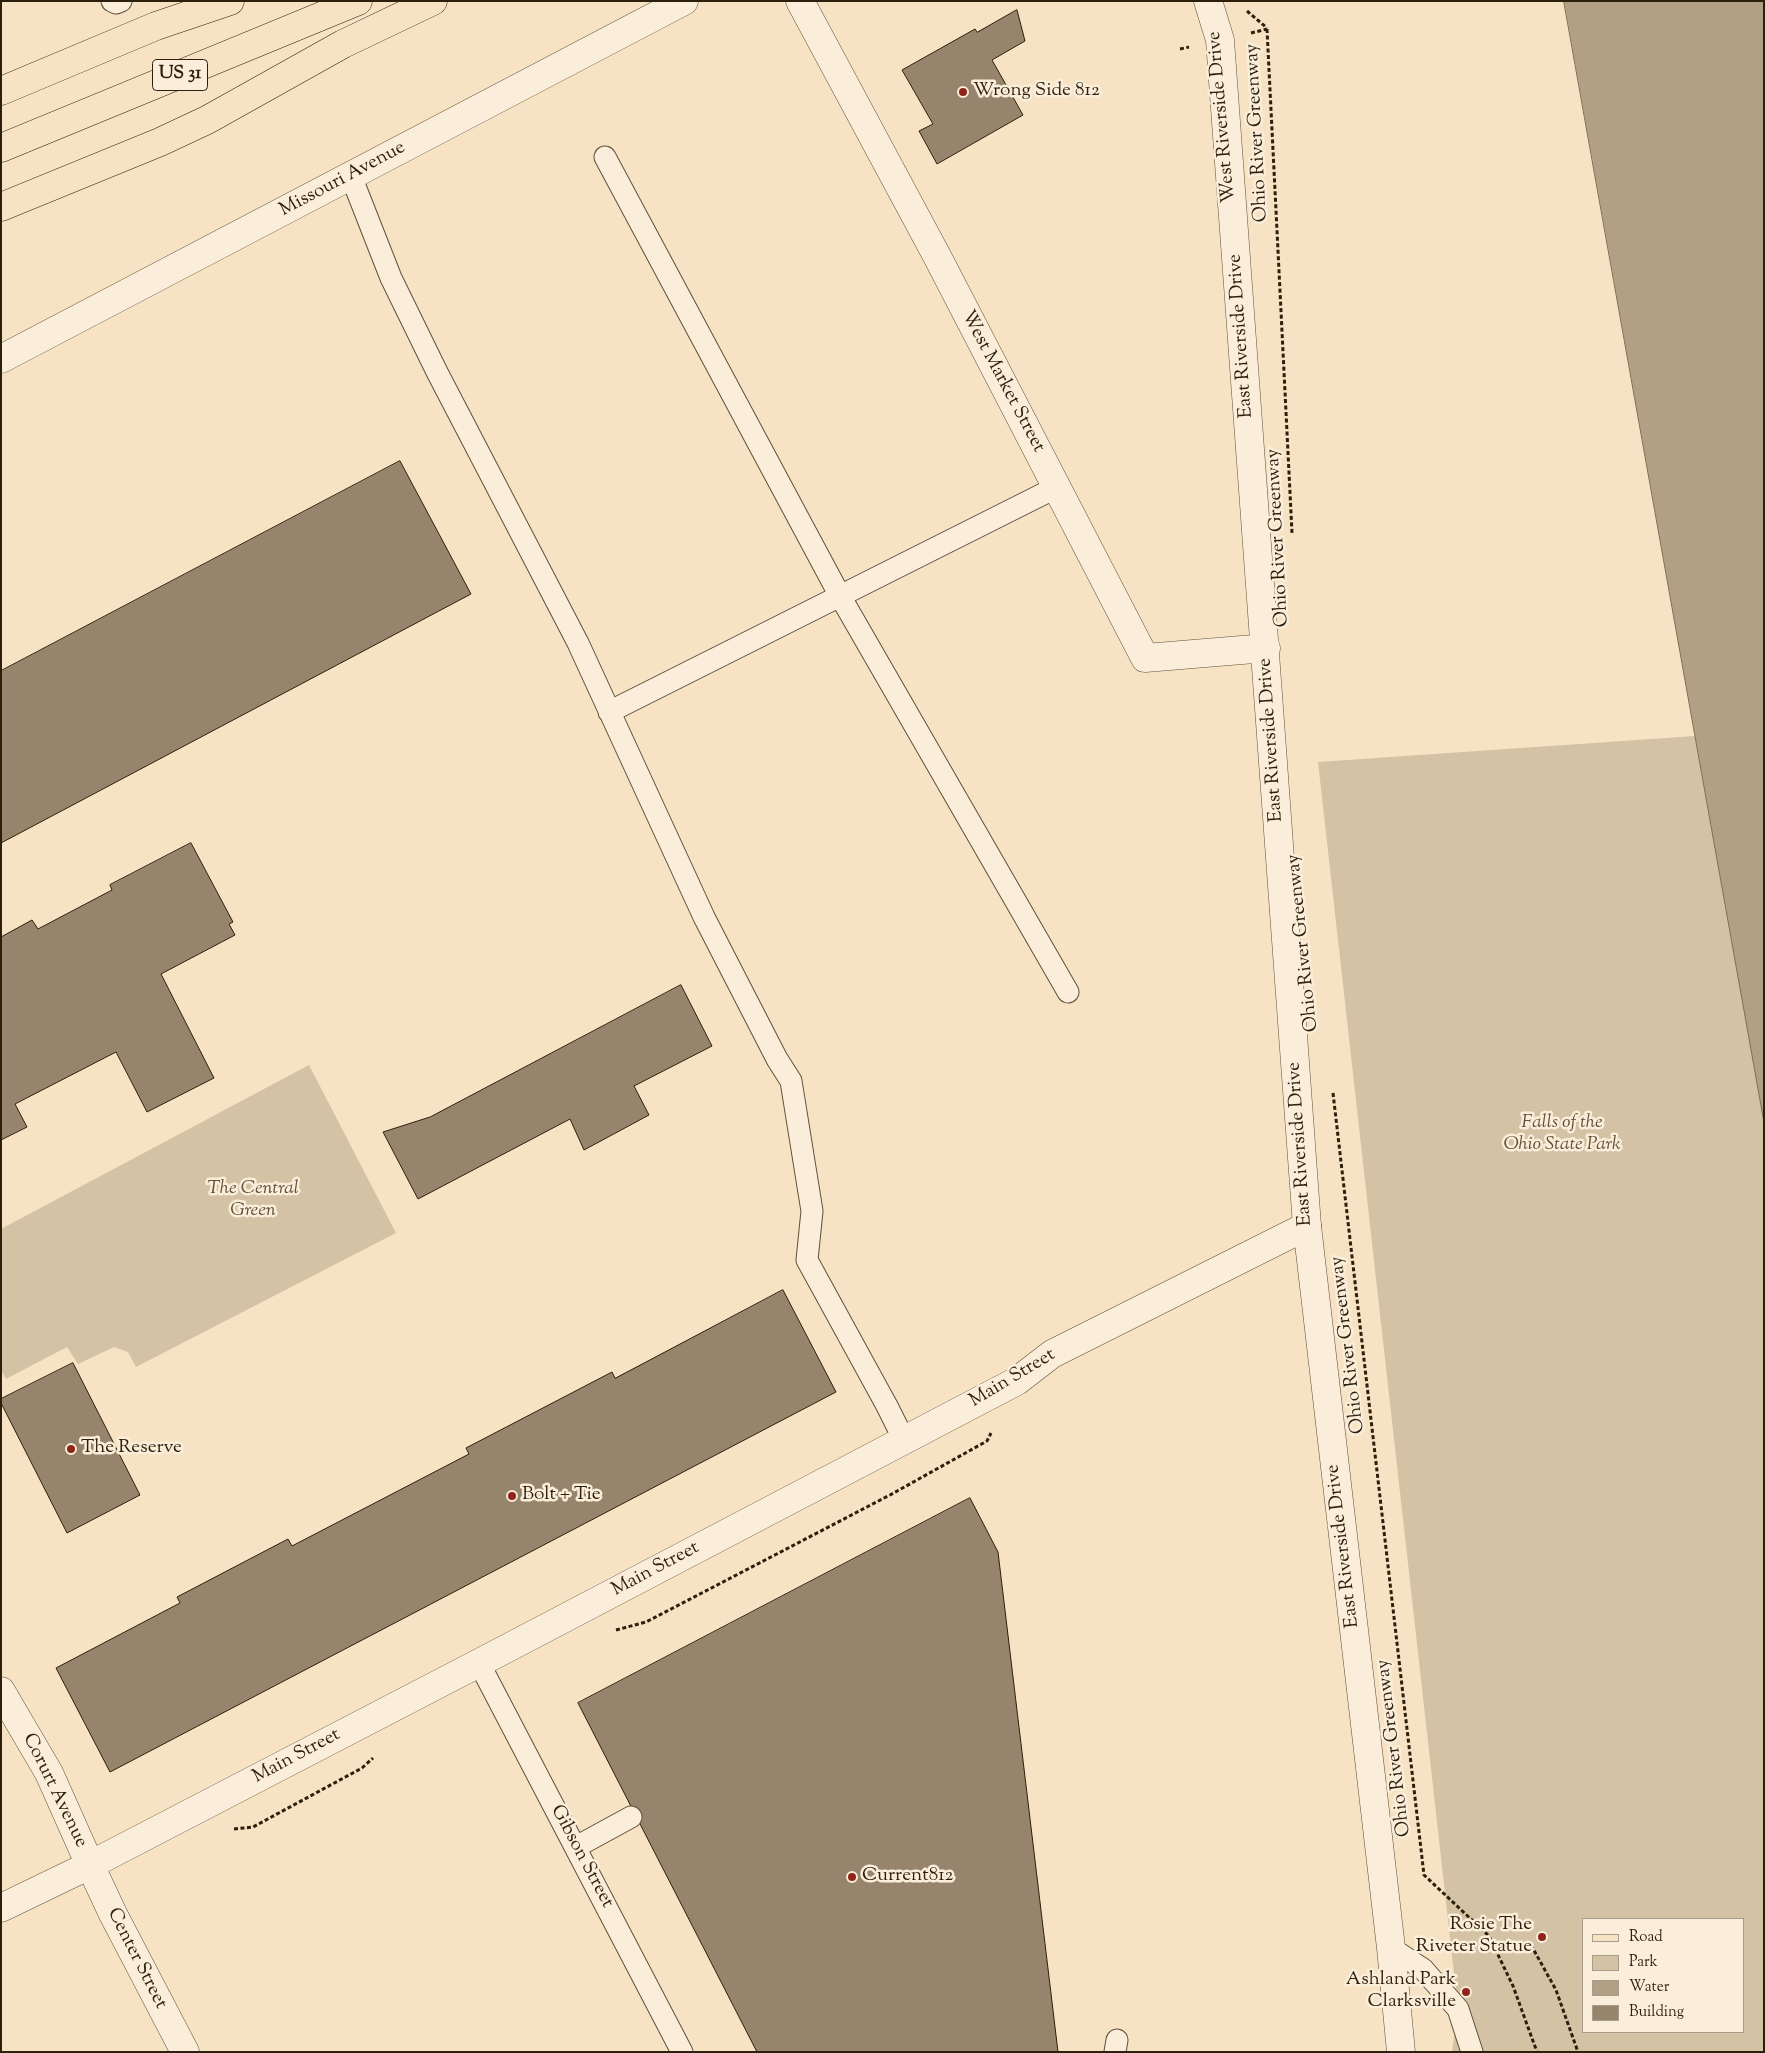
<!DOCTYPE html>
<style>
body{margin:0}
#map{position:relative;width:1765px;height:2053px;overflow:hidden;background:#f7e3c4;font-family:"Sorts Mill Goudy",serif}
canvas{display:block}
.frame{position:absolute;inset:0;border:2px solid #2c1f0c;pointer-events:none}
.legend{position:absolute;left:1582px;top:1918px;width:162px;height:115px;box-sizing:border-box;background:#faedd9;border:1px solid #a89b87;margin:0;padding:6px 9px;list-style:none;font-size:15px;color:#2c1f0c}
.legend li{display:flex;align-items:center;gap:10px;height:25px}
.legend b{width:25px;border:1px solid #a89b87}
</style>
<div id="map">
<canvas width="1765" height="2053"></canvas>
<div class="frame"></div>
<ul class="legend">
<li><b style="height:6px;background:#f7e3c4"></b>Road</li>
<li><b style="height:14px;background:#d4c2a5"></b>Park</li>
<li><b style="height:14px;background:#b2a085"></b>Water</li>
<li><b style="height:14px;background:#96856c"></b>Building</li>
</ul>
</div>
<script>
const context = document.querySelector('canvas').getContext('2d');
context.lineJoin = 'round';
function fillPath(path, color) { context.fillStyle = color; context.fill(path, 'evenodd'); }
function trace(path, color, width, dash) { context.strokeStyle = color; context.lineWidth = width; context.lineCap = dash ? 'butt' : 'round'; context.setLineDash(dash || []); context.stroke(path); }
function drawText(font, color, halo, rows, align = 'center') {
  context.font = font + ' "Sorts Mill Goudy",serif'; context.lineWidth = 5; context.setLineDash([]); context.textBaseline = 'middle'; context.strokeStyle = halo; context.fillStyle = color; for (const [text, x, y, turn = 0] of rows) {
    context.save(); context.translate(x, y); context.rotate((+turn || 0) * Math.PI / 180); context.textAlign = isNaN(turn) ? turn : align; if (halo) context.strokeText(text, 0, 0); context.fillText(text, 0, 0); context.restore();
  }
}
fillPath(new Path2D(`
 M1695,736L1764,1120V2052H1452L1458,2009L1318,762ZM1584,1919H1744V2032H1584Z
 M309,1065L396,1233L136,1367L128,1352L114,1347L78,1364L67,1347L6,1379L1,1370V1229Z`), '#d4c2a5');
const water = new Path2D(`
 M1564,1H1764V1122Z`);
fillPath(water, '#b2a085');
trace(water, '#7c6c55', 1);
const building = new Path2D(`
 M1017,10L1025,41L992,60L1023,115L937,164L919,131L933,124L902,70L975,29L977,32Z
 M400,461L471,594L1,843V671Z
 M191,843L233,922L229,924L235,935L161,974L214,1078L147,1112L116,1052L15,1104L27,1127L1,1140V937L32,920L38,929L112,890L110,885Z
 M681,985L712,1046L634,1086L649,1115L584,1150L570,1119L418,1199L383,1132L430,1117Z
 M783,1290L836,1392L110,1772L56,1668L180,1603L177,1597L288,1539L292,1546L469,1454L466,1448L612,1372L615,1378Z
 M73,1363L140,1495L67,1533L1,1403V1399Z
 M970,1498L998,1552L1058,2052H757L578,1703Z`);
fillPath(building, '#96856c');
trace(building, '#2c1f0c', 1);
const service = new Path2D(`
 M112,1L116,3L121,1
 M605,157L840,596L1068,992
 M351,176L391,278L437,372L578,643L704,917L777,1059L791,1081L812,1211L807,1260L887,1406L904,1440
 M609,712L1057,487
 M479,1663L682,2052
 M576,1847L631,1817
 M1391,1948L1423,1969L1458,2009L1472,2052
 M1115,2052L1117,2040`);
const minor = new Path2D(`
 M90,1865L113,1914L185,2052
 M1,1908L90,1865L479,1663L1017,1381L1052,1354L1307,1226`);
const tertiary = new Path2D(`
 M800,1L938,258L1145,658L1266,648
 M1208,1L1220,40L1307,1226L1391,1948L1401,2052
 M1,359L684,1
 M1,1691L49,1773L90,1865`);
const primary = new Path2D(`
 M1,91L156,26L230,1
 M1,148L358,1
 M1,207L160,142L207,120L343,44L433,1`);
trace(service, '#5f503a', 23);
trace(minor, '#5f503a', 29);
trace(tertiary, '#5f503a', 29);
trace(primary, '#2c1f0c', 29);
trace(new Path2D(`
 M1247,11L1267,28
 M1267,29L1292,533
 M1251,33L1267,29
 M1180,49L1189,47
 M1333,1093L1424,1875L1489,1936L1513,1986L1537,2052
 M616,1630L646,1622L890,1495L987,1441L991,1433
 M234,1829L253,1827L362,1768L373,1758
 M1531,1945L1556,1990L1578,2052`), '#2c1f0c', 3, [4, 2.5]);
trace(service, '#faedd9', 21);
trace(minor, '#faedd9', 28);
trace(tertiary, '#faedd9', 28);
trace(primary, '#f7e3c4', 28);
for (const [x, y, r, color] of [
 [963,92,5,"#8f2418"],
 [71,1449,5,"#8f2418"],
 [512,1496,5,"#8f2418"],
 [852,1877,5,"#8f2418"],
 [1542,1937,5,"#8f2418"],
 [1466,1992,5,"#8f2418"]
]) { const dot = new Path2D(); dot.arc(x, y, r, 0, 2 * Math.PI); context.fillStyle = color; context.fill(dot); trace(dot, '#faedd9', 2); }
for (const [x, y, w] of [
 [180,75,55]
]) { const box = new Path2D(); box.roundRect(x - w / 2, y - 15.5, w, 31, 4); context.fillStyle = '#faedd9'; context.fill(box); trace(box, '#2c1f0c', 1); }
drawText('bold 18px', '#2c1f0c', null, [
 ["US 31",180,75]
]);
drawText('19px', '#2c1f0c', '#faedd9', [
 ["Wrong Side 812",973,92],
 ["The Reserve",81,1449],
 ["Bolt + Tie",522,1496],
 ["Current812",862,1877],
 ["Rosie The",1532,1926,"right"],
 ["Riveter Statue",1532,1948,"right"],
 ["Ashland Park",1456,1981,"right"],
 ["Clarksville",1456,2003,"right"]
], 'left');
drawText('19px', '#2c1f0c', '#faedd9', [
 ["West Riverside Drive",1223,117,-95],
 ["Ohio River Greenway",1258,133,-93],
 ["Missouri Avenue",343,180,-28],
 ["East Riverside Drive",1242,336,-94],
 ["West Market Street",1002,382,62],
 ["Ohio River Greenway",1279,538,-93],
 ["East Riverside Drive",1272,740,-94],
 ["Ohio River Greenway",1304,943,-96],
 ["East Riverside Drive",1301,1144,-94],
 ["Ohio River Greenway",1349,1345,-97],
 ["Main Street",1013,1379,-31],
 ["East Riverside Drive",1344,1546,-97],
 ["Main Street",656,1570,-28],
 ["Ohio River Greenway",1395,1748,-97],
 ["Main Street",297,1757,-28],
 ["Corurt Avenue",54,1791,64],
 ["Gibson Street",581,1857,62],
 ["Center Street",136,1959,63]
]);
drawText('italic 19px', '#5e503a', '#faedd9', [
 ["Falls of the",1562,1124],
 ["Ohio State Park",1562,1146],
 ["The Central",253,1190],
 ["Green",253,1212]
]);
</script>
